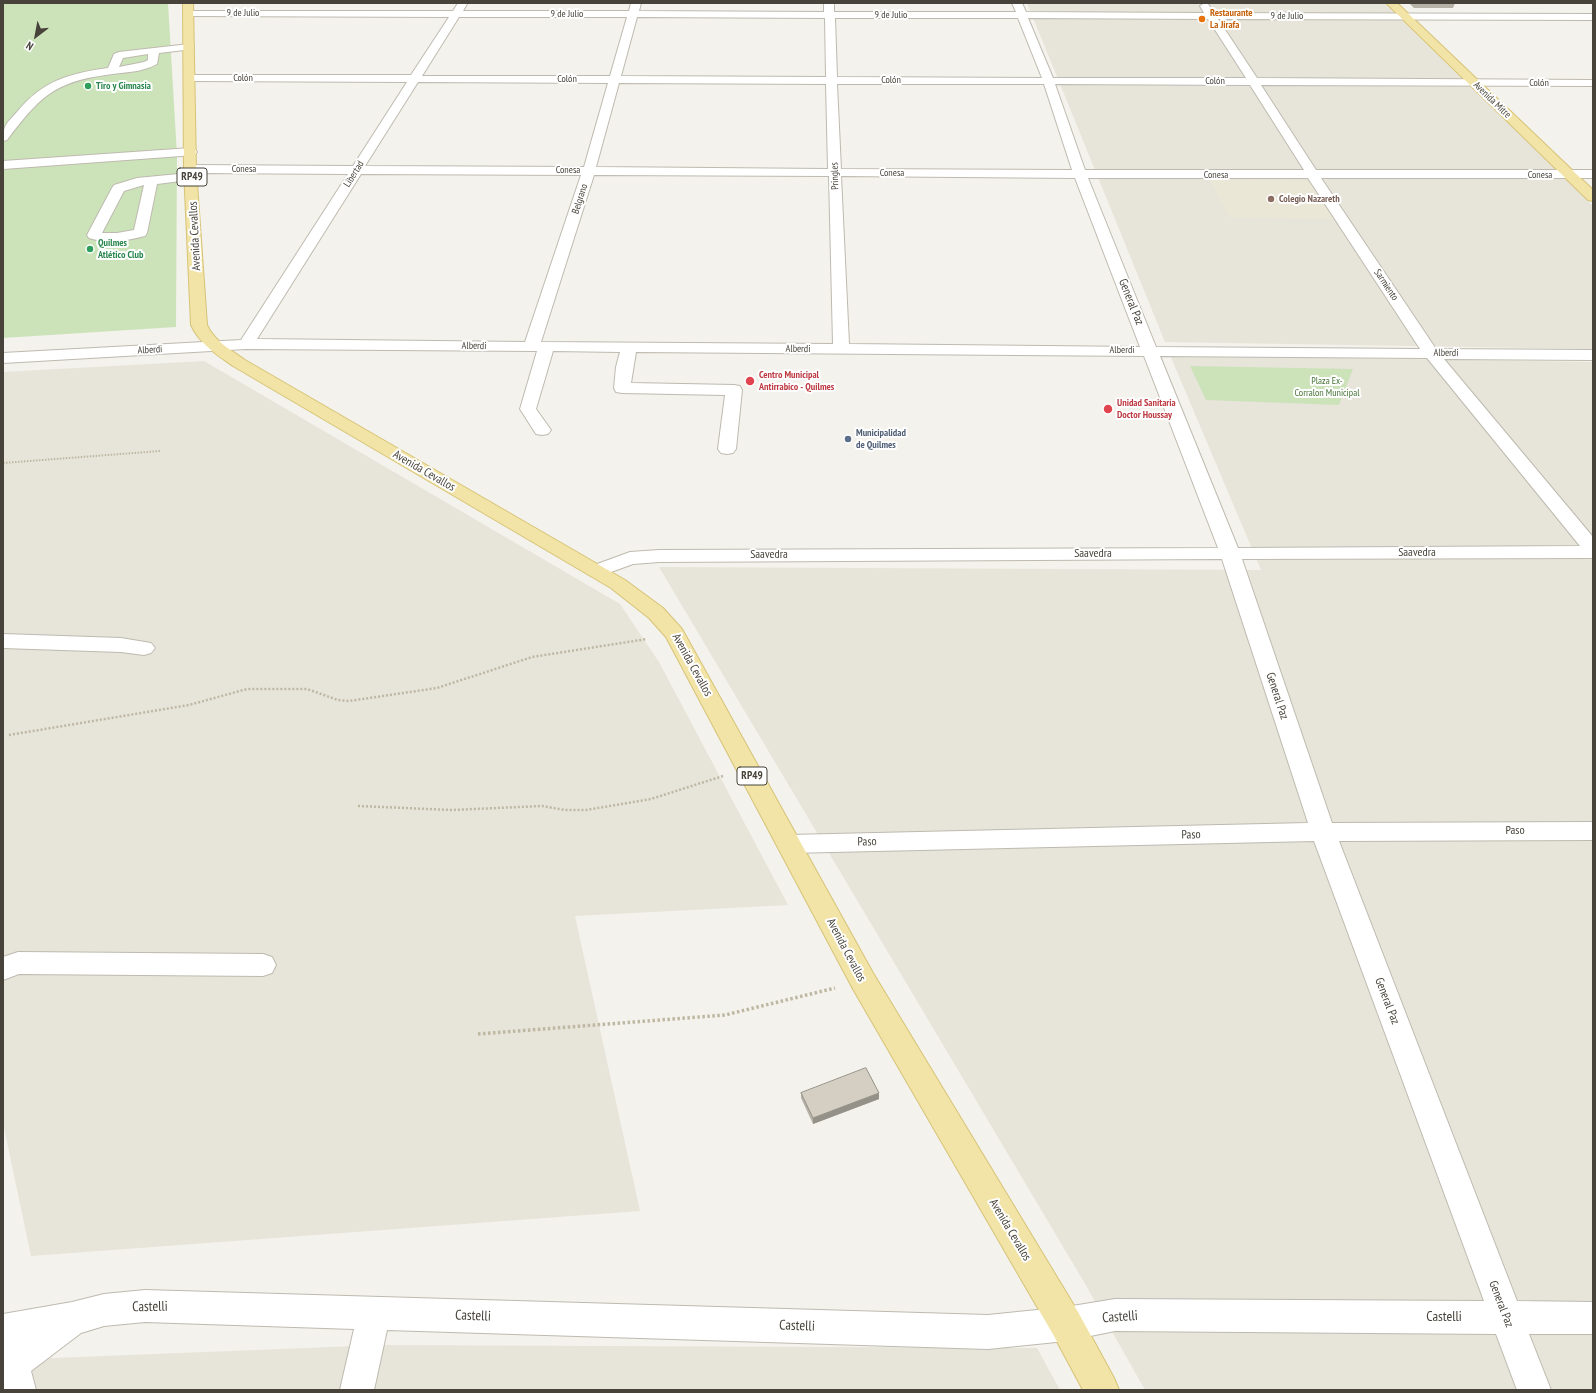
<!DOCTYPE html>
<meta charset="utf-8">
<style>
body{margin:0}
#map{position:relative;width:1596px;height:1393px;overflow:hidden;background:#f4f2ec;font-family:"PT Sans Narrow",sans-serif}
canvas{display:block}
.frame{position:absolute;inset:0;border:4px solid #47433a;pointer-events:none}
.north{position:absolute;left:16px;top:16px;width:40px;height:40px;-webkit-text-stroke:3px #fff;paint-order:stroke;rotate:212deg;font-size:11px;font-weight:700;line-height:16px;text-align:center;color:#47433a}
.north::after{content:'';display:block;margin:auto;width:14px;height:18px;background:#47433a;clip-path:polygon(50% 0,100% 100%,50% 72%,0 100%)}
</style>
<div id="map">
<canvas width="1596" height="1393"></canvas>
<div class="frame"></div>
<div class="north">N</div>
</div>
<script>
const context = document.querySelector('canvas').getContext('2d');
context.lineJoin = 'round';
function fillPath(path, color) { context.fillStyle = color; context.fill(path, 'evenodd'); }
function trace(path, color, width, dash) { context.strokeStyle = color; context.lineWidth = width; context.lineCap = dash ? 'butt' : 'round'; context.setLineDash(dash || []); context.stroke(path); }
function drawText(font, color, halo, rows, align = 'center') {
  context.font = font + ' "PT Sans Narrow",sans-serif'; context.lineWidth = 4; context.setLineDash([]); context.textBaseline = 'middle'; context.strokeStyle = halo; context.fillStyle = color; for (const [text, x, y, turn = 0] of rows) {
    context.save(); context.translate(x, y); context.rotate((+turn || 0) * Math.PI / 180); context.textAlign = isNaN(turn) ? turn : align; if (halo) context.strokeText(text, 0, 0); context.fillText(text, 0, 0); context.restore();
  }
}
fillPath(new Path2D(`
 M1027,3H1384L1593,206V349L1165,342Z
 M1170,355L1593,362V1390H1145L1084,1282L659,567L1261,570Z
 M204,361L620,604L659,662L788,905L575,916L640,1211L31,1256L3,1123V372Z
 M382,1345L1037,1348L1060,1390H3V1360Z`), '#e7e4da');
fillPath(new Path2D(`
 M1210,180L1310,181L1335,219L1230,218Z`), '#ebe7d7');
fillPath(new Path2D(`
 M3,3H168L177,155L176,327L3,338Z
 M1190,366L1353,369L1339,405L1206,400Z`), '#cce3ba');
const minor = new Path2D(`
 M458,3L467,4L463,11H629L631,3H641L639,11L824,12V3H834V12H1016L1012,3H1022L1026,12L1204,13L1200,6L1205,3L1208,4L1214,13L1593,14V20L1218,19L1257,78L1593,80V86L1261,85L1316,170H1593V178H1321L1436,349L1593,350V360L1444,359L1593,537V558L1242,559L1332,823L1593,822V840L1339,841L1517,1301L1593,1302V1334H1529L1551,1390H1517L1496,1334L1115,1331L1066,1341L988,1349L387,1330L374,1390H340L354,1329L145,1322L104,1326L81,1333L31,1371L36,1390H3V1314L72,1302L104,1294L145,1290L988,1315L1066,1307L1115,1299L1484,1301L1314,841L789,853L780,851L777,844L780,837L789,835L1308,823L1222,559L659,562L633,564L603,575L596,577L589,575L586,571L589,567L630,552L659,550L1218,548L1144,356L636,352L631,383L734,385L740,386L742,390L736,449L733,453L727,454L721,453L718,449L725,395L622,393L616,392L614,388L616,367L620,352L553,351L536,409L551,430L548,434L542,435L536,434L520,409L537,351L246,349L3,363V353L241,340L348,174L195,173L198,176L197,179L157,184L147,233L145,236C126,241 108,244 89,238L87,235L112,188L114,185L137,178L189,173L184,169L186,166L190,165L353,166L407,82L190,81L184,78L190,75H411L449,17L189,16L184,13L185,11H453ZM459,17H627L610,76H422ZM637,17L825,18L826,77L621,76ZM835,18H1018L1042,78L837,77ZM1028,18L1208,19L1246,78H1053ZM418,82L608,83L584,167L365,166ZM619,83L826,84L828,169L596,167ZM837,84H1044L1072,170L841,169ZM1055,84L1250,85L1304,170H1085ZM361,174L581,175L525,342L257,339ZM594,175L829,176L833,344L541,342ZM841,176L1075,178L1140,347L849,344ZM1088,178H1308L1420,349L1156,347ZM144,185L134,230L117,233H102L124,191ZM1160,356L1427,358L1580,546L1238,548Z
 M189,44L193,45L194,47L193,49L159,53L157,64C141,73 123,72 106,75C53,82 38,99 7,140L3,141C3,125 7,123 17,112C42,81 70,73 108,68L114,54L119,52ZM148,54V60L144,62L119,67L123,58Z
 M191,148L195,149L197,152L195,155L3,169V161Z
 M3,634L121,638L151,643L155,648L151,653L144,655L121,652L3,648Z
 M18,952L263,954L272,957L276,965L272,973L263,976L19,974L3,980V957Z`);
const major = new Path2D(`
 M183,3H193L196,169L207,325C214,341 231,350 245,360L625,580L663,608L682,629L873,973L1078,1312L1114,1378L1119,1390H1083L1054,1336L853,989L666,637L649,618L611,588L233,366C217,355 200,344 191,325L184,169Z
 M1386,3H1397L1593,190V201L1588,200Z`);
trace(minor, '#bebaaf', 2);
trace(major, '#d6c377', 2);
trace(new Path2D(`
 M3,463L160,451`), '#beb7a2', 2, [1.5, 1.5]);
trace(new Path2D(`
 M9,735L189,705L247,689H307L338,700L349,701L437,688L532,657L647,639
 M358,806L452,810L542,806L565,810H586L651,799L723,776`), '#beb7a2', 2.5, [2, 2]);
trace(new Path2D(`
 M478,1034L725,1015L835,988`), '#beb7a2', 3.5, [2.5, 2.5]);
fillPath(minor, '#fff');
fillPath(major, '#f2e4a6');
fillPath(new Path2D(`
 M1409,3H1455L1453,8H1414Z
 M801,1093L879,1099L813,1124L801,1098Z`), '#b6b2a7');
fillPath(new Path2D(`
 M879,1093V1099L813,1124V1118Z`), '#949188');
const building = new Path2D(`
 M866,1068L879,1093L813,1118L801,1093Z`);
fillPath(building, '#d4cfc2');
trace(building, '#949188', 1);
for (const [x, y, r, color] of [
 [1202,19,4,"#e8710a"],
 [88,86,4,"#2e9e5b"],
 [1271,199,4,"#8d6e63"],
 [90,249,4,"#2e9e5b"],
 [750,381,5,"#e0444e"],
 [1108,409,5,"#e0444e"],
 [848,439,4,"#5c6f8a"]
]) { const dot = new Path2D(); dot.arc(x, y, r, 0, 2 * Math.PI); context.fillStyle = color; context.fill(dot); trace(dot, '#fff', 1.5); }
drawText('10px', '#47433a', '#fff', [
 ["9 de Julio",243,13],
 ["9 de Julio",567,14],
 ["9 de Julio",891,15],
 ["9 de Julio",1287,16],
 ["Colón",243,78],
 ["Colón",567,79],
 ["Colón",891,80],
 ["Colón",1215,81],
 ["Colón",1539,83],
 ["Avenida Mitre",1492,100,44],
 ["Conesa",244,169],
 ["Conesa",568,170],
 ["Conesa",892,173],
 ["Libertad",354,174,-58],
 ["Conesa",1216,175],
 ["Conesa",1540,175],
 ["Pringles",835,176,-92],
 ["Belgrano",580,199,-72],
 ["Sarmiento",1386,285,56],
 ["Alberdi",474,346,1],
 ["Alberdi",798,349,1],
 ["Alberdi",150,350,-3],
 ["Alberdi",1122,350],
 ["Alberdi",1446,353,1]
]);
drawText('bold 10px', '#c56008', '#fff', [
 ["Restaurante",1210,13],
 ["La Jirafa",1210,25]
], 'left');
drawText('bold 10px', '#27864d', '#fff', [
 ["Tiro y Gimnasia",96,86],
 ["Quilmes",98,243],
 ["Atlético Club",98,255]
], 'left');
drawText('bold 10px', '#785e54', '#fff', [
 ["Colegio Nazareth",1279,199]
], 'left');
drawText('bold 10px', '#be3a42', '#fff', [
 ["Centro Municipal",759,375],
 ["Antirrabico - Quilmes",759,387],
 ["Unidad Sanitaria",1117,403],
 ["Doctor Houssay",1117,415]
], 'left');
drawText('10px', '#457334', '#fff', [
 ["Plaza Ex-",1327,381],
 ["Corralon Municipal",1327,393]
]);
drawText('bold 10px', '#4e5e75', '#fff', [
 ["Municipalidad",856,433],
 ["de Quilmes",856,445]
], 'left');
for (const [x, y, w] of [
 [192,177,30],
 [752,776,30]
]) { const box = new Path2D(); box.roundRect(x - w / 2, y - 9, w, 18, 3); context.fillStyle = '#fff'; context.fill(box); trace(box, '#47433a', 1); }
drawText('bold 11px', '#47433a', null, [
 ["RP49",192,177],
 ["RP49",752,776]
]);
drawText('12px', '#47433a', '#fff', [
 ["Avenida Cevallos",195,236,-93],
 ["General Paz",1131,302,68],
 ["Avenida Cevallos",424,471,30],
 ["Saavedra",1417,553],
 ["Saavedra",1093,554],
 ["Saavedra",769,555],
 ["Avenida Cevallos",692,665,61],
 ["General Paz",1277,696,72],
 ["Paso",1515,831],
 ["Paso",1191,835,-1],
 ["Paso",867,842,-1],
 ["Avenida Cevallos",846,950,62],
 ["General Paz",1387,1001,69],
 ["Avenida Cevallos",1010,1230,59],
 ["General Paz",1501,1304,69]
]);
drawText('14px', '#47433a', '#fff', [
 ["Castelli",150,1307,-1],
 ["Castelli",473,1316,2],
 ["Castelli",1120,1317,-4],
 ["Castelli",1444,1317],
 ["Castelli",797,1326,2]
]);
</script>
